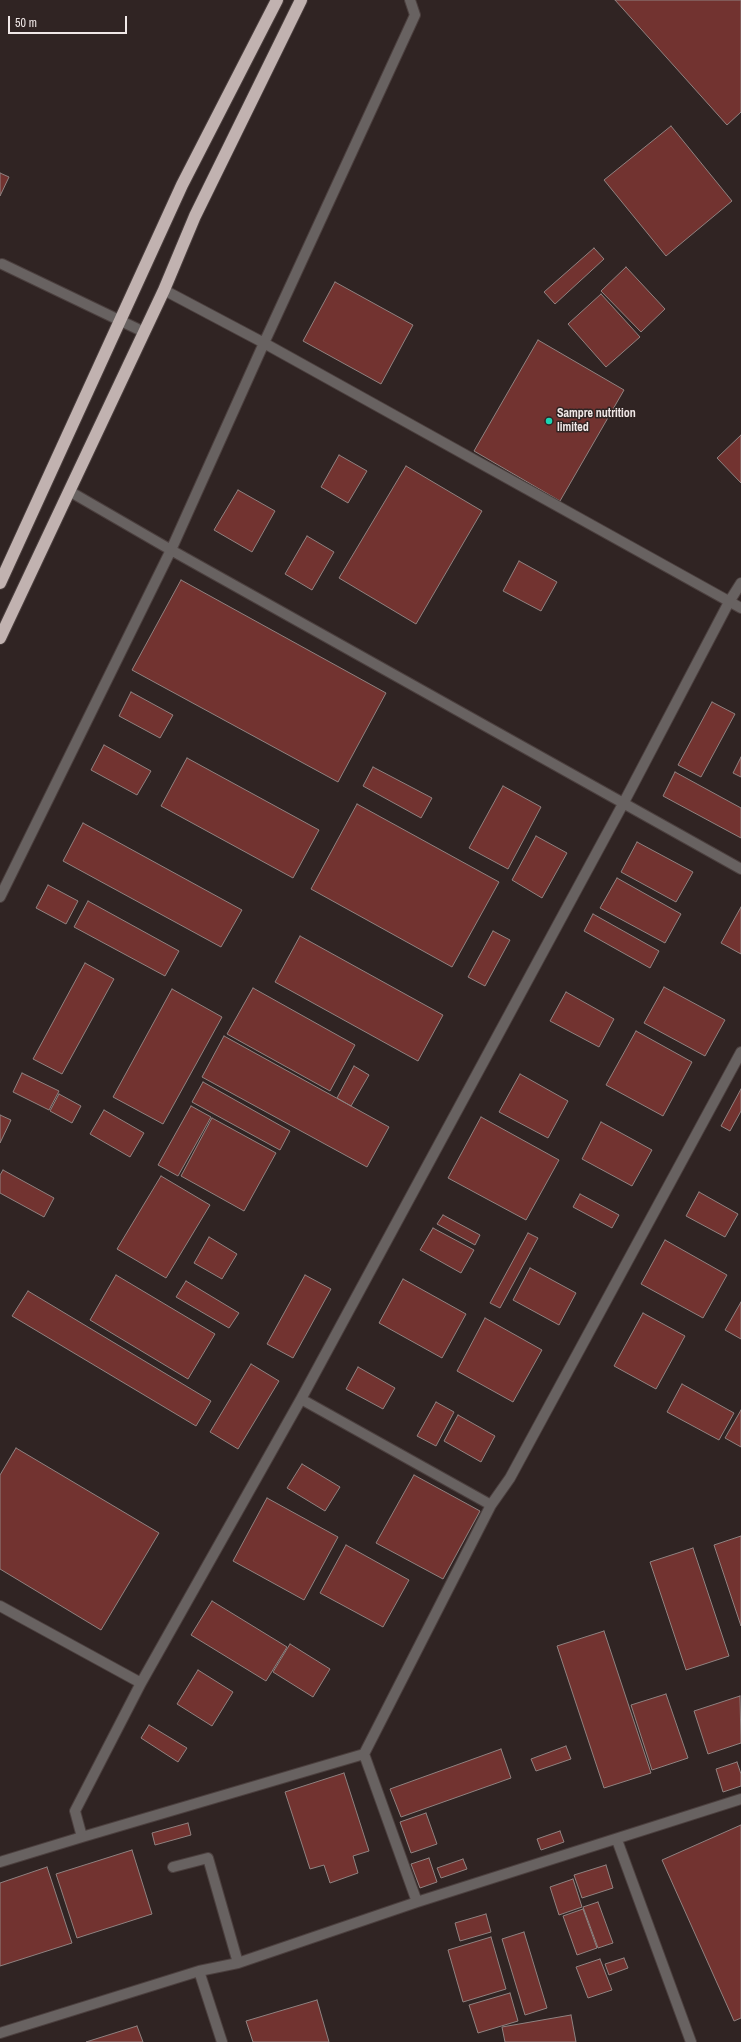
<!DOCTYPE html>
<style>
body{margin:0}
#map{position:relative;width:741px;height:2042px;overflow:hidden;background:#302423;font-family:"Archivo Narrow",sans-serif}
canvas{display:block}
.scale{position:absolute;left:8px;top:16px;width:119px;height:18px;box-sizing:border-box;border:2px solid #f0e8e7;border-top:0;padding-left:5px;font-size:12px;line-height:14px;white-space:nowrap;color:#f0e8e7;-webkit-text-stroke:3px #302423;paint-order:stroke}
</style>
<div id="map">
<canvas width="741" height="2042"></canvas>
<div class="scale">50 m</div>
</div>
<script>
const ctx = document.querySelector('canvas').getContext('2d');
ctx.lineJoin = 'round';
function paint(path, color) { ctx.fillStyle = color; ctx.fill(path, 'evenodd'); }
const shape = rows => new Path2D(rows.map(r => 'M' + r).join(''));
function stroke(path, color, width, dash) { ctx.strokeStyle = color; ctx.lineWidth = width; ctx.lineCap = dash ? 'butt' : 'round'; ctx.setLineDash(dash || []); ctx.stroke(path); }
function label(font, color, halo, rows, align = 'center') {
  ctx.font = font + ' "Archivo Narrow",sans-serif'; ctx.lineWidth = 3; ctx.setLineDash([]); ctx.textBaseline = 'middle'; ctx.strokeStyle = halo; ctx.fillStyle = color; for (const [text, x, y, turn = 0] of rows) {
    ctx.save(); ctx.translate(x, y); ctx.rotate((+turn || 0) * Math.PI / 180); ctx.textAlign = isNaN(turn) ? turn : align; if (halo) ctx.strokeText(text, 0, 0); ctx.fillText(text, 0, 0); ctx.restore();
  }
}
const building = shape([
 [615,0,741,0,741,112,727,125,615,0],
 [671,126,732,201,666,256,604,180,671,126],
 [0,173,9,177,0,196,0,173],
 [594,248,604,259,555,304,544,292,594,248],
 [626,267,665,309,641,332,601,291,626,267],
 [335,282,413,325,381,384,303,341,335,282],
 [601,294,640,337,606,367,568,324,601,294],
 [538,340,624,390,560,501,474,451,538,340],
 [741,435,741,483,717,458,741,435],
 [339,455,367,471,348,503,321,487,339,455],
 [406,466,482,511,416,624,339,578,406,466],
 [238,490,275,511,252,552,214,530,238,490],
 [307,536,334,552,312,590,285,574,307,536],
 [519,561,557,582,541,611,503,591,519,561],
 [181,580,386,693,338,782,132,670,181,580],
 [131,692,173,715,160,738,119,716,131,692],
 [712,702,735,714,701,777,678,765,712,702],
 [104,745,151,771,137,795,91,770,104,745],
 [741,757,741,777,733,773,741,757],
 [187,758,319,830,293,878,161,806,187,758],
 [373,767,432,798,421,818,363,786,373,767],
 [675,772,741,808,741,838,663,796,675,772],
 [503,786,541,807,508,869,469,848,503,786],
 [357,804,499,882,452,967,311,889,357,804],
 [83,823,242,910,221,947,63,861,83,823],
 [536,836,567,853,542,898,512,880,536,836],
 [637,842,693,872,676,902,621,872,637,842],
 [617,878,681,914,665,943,600,908,617,878],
 [48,885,78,901,66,924,36,908,48,885],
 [88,901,179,951,165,976,74,927,88,901],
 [741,907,741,954,721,943,741,907],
 [593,914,659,951,650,968,584,931,593,914],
 [493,931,510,940,485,986,468,977,493,931],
 [300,936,443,1015,418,1061,275,982,300,936],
 [85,963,114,979,62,1074,33,1059,85,963],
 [664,987,725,1020,705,1056,644,1023,664,987],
 [253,988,355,1045,330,1091,227,1034,253,988],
 [172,989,222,1017,163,1124,113,1097,172,989],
 [566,992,614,1019,599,1047,550,1021,566,992],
 [636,1031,692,1062,663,1116,606,1085,636,1031],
 [224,1036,389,1127,367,1167,202,1077,224,1036],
 [354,1066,369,1075,351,1106,337,1098,354,1066],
 [22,1073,59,1091,49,1110,13,1092,22,1073],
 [520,1074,568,1101,548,1138,499,1112,520,1074],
 [203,1082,290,1131,280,1150,192,1102,203,1082],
 [741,1089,741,1111,730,1131,721,1126,741,1089],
 [59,1094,81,1106,72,1123,50,1111,59,1094],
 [191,1106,211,1117,178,1176,158,1165,191,1106],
 [104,1110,144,1133,130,1157,90,1134,104,1110],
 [0,1115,11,1120,0,1143,0,1115],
 [481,1117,559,1160,526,1220,448,1178,481,1117],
 [212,1118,276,1153,244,1211,181,1176,212,1118],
 [601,1122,652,1150,632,1186,582,1159,601,1122],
 [3,1170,54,1198,44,1217,0,1193,0,1175,3,1170],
 [161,1176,210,1205,166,1278,117,1249,161,1176],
 [699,1192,738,1214,725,1237,686,1216,699,1192],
 [580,1194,619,1215,612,1228,573,1207,580,1194],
 [443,1215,480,1235,475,1245,437,1224,443,1215],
 [433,1228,474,1250,461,1273,420,1250,433,1228],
 [528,1233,538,1238,500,1308,490,1303,528,1233],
 [209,1237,237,1254,222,1279,194,1263,209,1237],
 [665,1240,727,1275,703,1318,641,1284,665,1240],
 [530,1268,576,1293,559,1325,513,1300,530,1268],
 [116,1275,215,1334,188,1379,90,1320,116,1275],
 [305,1275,331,1289,293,1358,267,1344,305,1275],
 [403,1279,466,1314,442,1358,379,1323,403,1279],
 [186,1281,239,1313,229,1328,176,1297,186,1281],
 [28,1291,211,1401,196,1426,12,1316,28,1291],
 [741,1302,741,1339,725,1330,741,1302],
 [643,1313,685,1336,656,1389,614,1366,643,1313],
 [485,1318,542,1350,513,1402,457,1371,485,1318],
 [251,1364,279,1381,238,1449,210,1432,251,1364],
 [358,1367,395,1388,383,1409,346,1389,358,1367],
 [682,1384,734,1413,719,1440,667,1412,682,1384],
 [436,1402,454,1412,436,1446,417,1436,436,1402],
 [741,1410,741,1447,725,1438,741,1410],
 [458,1415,495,1436,481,1462,444,1441,458,1415],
 [16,1448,159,1533,101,1630,0,1569,0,1475,16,1448],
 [302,1464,340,1487,325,1511,287,1488,302,1464],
 [414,1475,480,1511,443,1579,376,1543,414,1475],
 [267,1498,338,1537,304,1600,233,1561,267,1498],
 [741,1536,741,1626,714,1545,741,1536],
 [346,1545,409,1580,383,1627,320,1593,346,1545],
 [693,1548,729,1656,686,1670,650,1562,693,1548],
 [212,1601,287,1647,266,1681,191,1635,212,1601],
 [604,1631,651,1773,604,1788,557,1646,604,1631],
 [290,1644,330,1669,313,1697,273,1672,290,1644],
 [198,1670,233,1692,212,1726,177,1704,198,1670],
 [666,1694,688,1758,652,1770,631,1705,666,1694],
 [740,1696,741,1743,708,1754,694,1711,740,1696],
 [149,1725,187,1748,178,1762,141,1738,149,1725],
 [566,1746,571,1759,536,1771,531,1759,566,1746],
 [501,1749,511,1778,401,1817,390,1789,501,1749],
 [737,1762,741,1774,741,1786,723,1792,716,1769,737,1762],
 [344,1773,369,1851,353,1856,358,1873,330,1883,324,1865,310,1869,285,1792,344,1773],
 [426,1813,437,1844,411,1853,400,1822,426,1813],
 [188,1823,191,1835,155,1845,152,1833,188,1823],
 [741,1825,741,2018,734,2021,662,1860,741,1825],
 [560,1831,564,1842,541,1850,537,1839,560,1831],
 [132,1850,152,1914,77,1938,56,1874,132,1850],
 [429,1858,437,1882,420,1888,411,1864,429,1858],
 [463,1859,467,1869,441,1878,437,1868,463,1859],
 [606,1865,613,1888,582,1898,574,1875,606,1865],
 [47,1867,72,1943,0,1966,0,1883,47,1867],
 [573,1879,582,1907,559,1915,550,1887,573,1879],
 [598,1902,613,1943,598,1948,583,1907,598,1902],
 [583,1909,597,1948,577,1955,563,1916,583,1909],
 [486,1914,491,1932,460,1941,455,1923,486,1914],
 [524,1932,547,2008,525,2015,502,1939,524,1932],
 [491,1937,506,1989,463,2002,448,1950,491,1937],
 [624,1958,628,1968,609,1975,605,1964,624,1958],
 [600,1959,612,1990,588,1998,576,1967,600,1959],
 [510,1993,518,2021,478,2033,469,2005,510,1993],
 [317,2000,329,2042,253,2042,246,2021,317,2000],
 [571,2015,576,2042,505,2042,502,2027,571,2015],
 [137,2026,143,2042,86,2042,137,2026]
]);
const minor = shape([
 [2,264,144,332],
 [164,290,264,343,741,608],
 [69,491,171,550,741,869],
 [0,897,171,550,264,343,415,15,410,0],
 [301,1399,491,1505,510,1478,741,1052],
 [0,1606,141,1683],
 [364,1754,491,1505],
 [82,1837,364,1754,417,1902],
 [617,1840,691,2042],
 [0,1862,82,1837,75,1811,141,1683,301,1399,623,804,729,602,741,583],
 [173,1867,208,1858,238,1963],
 [199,1971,222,2042],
 [0,2033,199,1971,238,1963,417,1902,741,1799]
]);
const highway = shape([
 [0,583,182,185,277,0],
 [0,638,164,290,195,216,301,0]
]);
const markers = [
 [549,421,4,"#19d5b2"]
];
const poiNames = [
 ["Sampre nutrition",557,414],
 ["limited",557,428]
];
paint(building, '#723330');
stroke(building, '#908280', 1);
stroke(minor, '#4b3f3e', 12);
stroke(highway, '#4b3f3e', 14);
stroke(minor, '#686261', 10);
stroke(highway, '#c1b2b0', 12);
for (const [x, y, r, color] of markers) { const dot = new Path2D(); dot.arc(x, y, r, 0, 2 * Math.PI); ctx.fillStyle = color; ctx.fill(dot); stroke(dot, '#302423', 1.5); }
label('bold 12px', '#f0e8e7', '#302423', poiNames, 'left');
</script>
